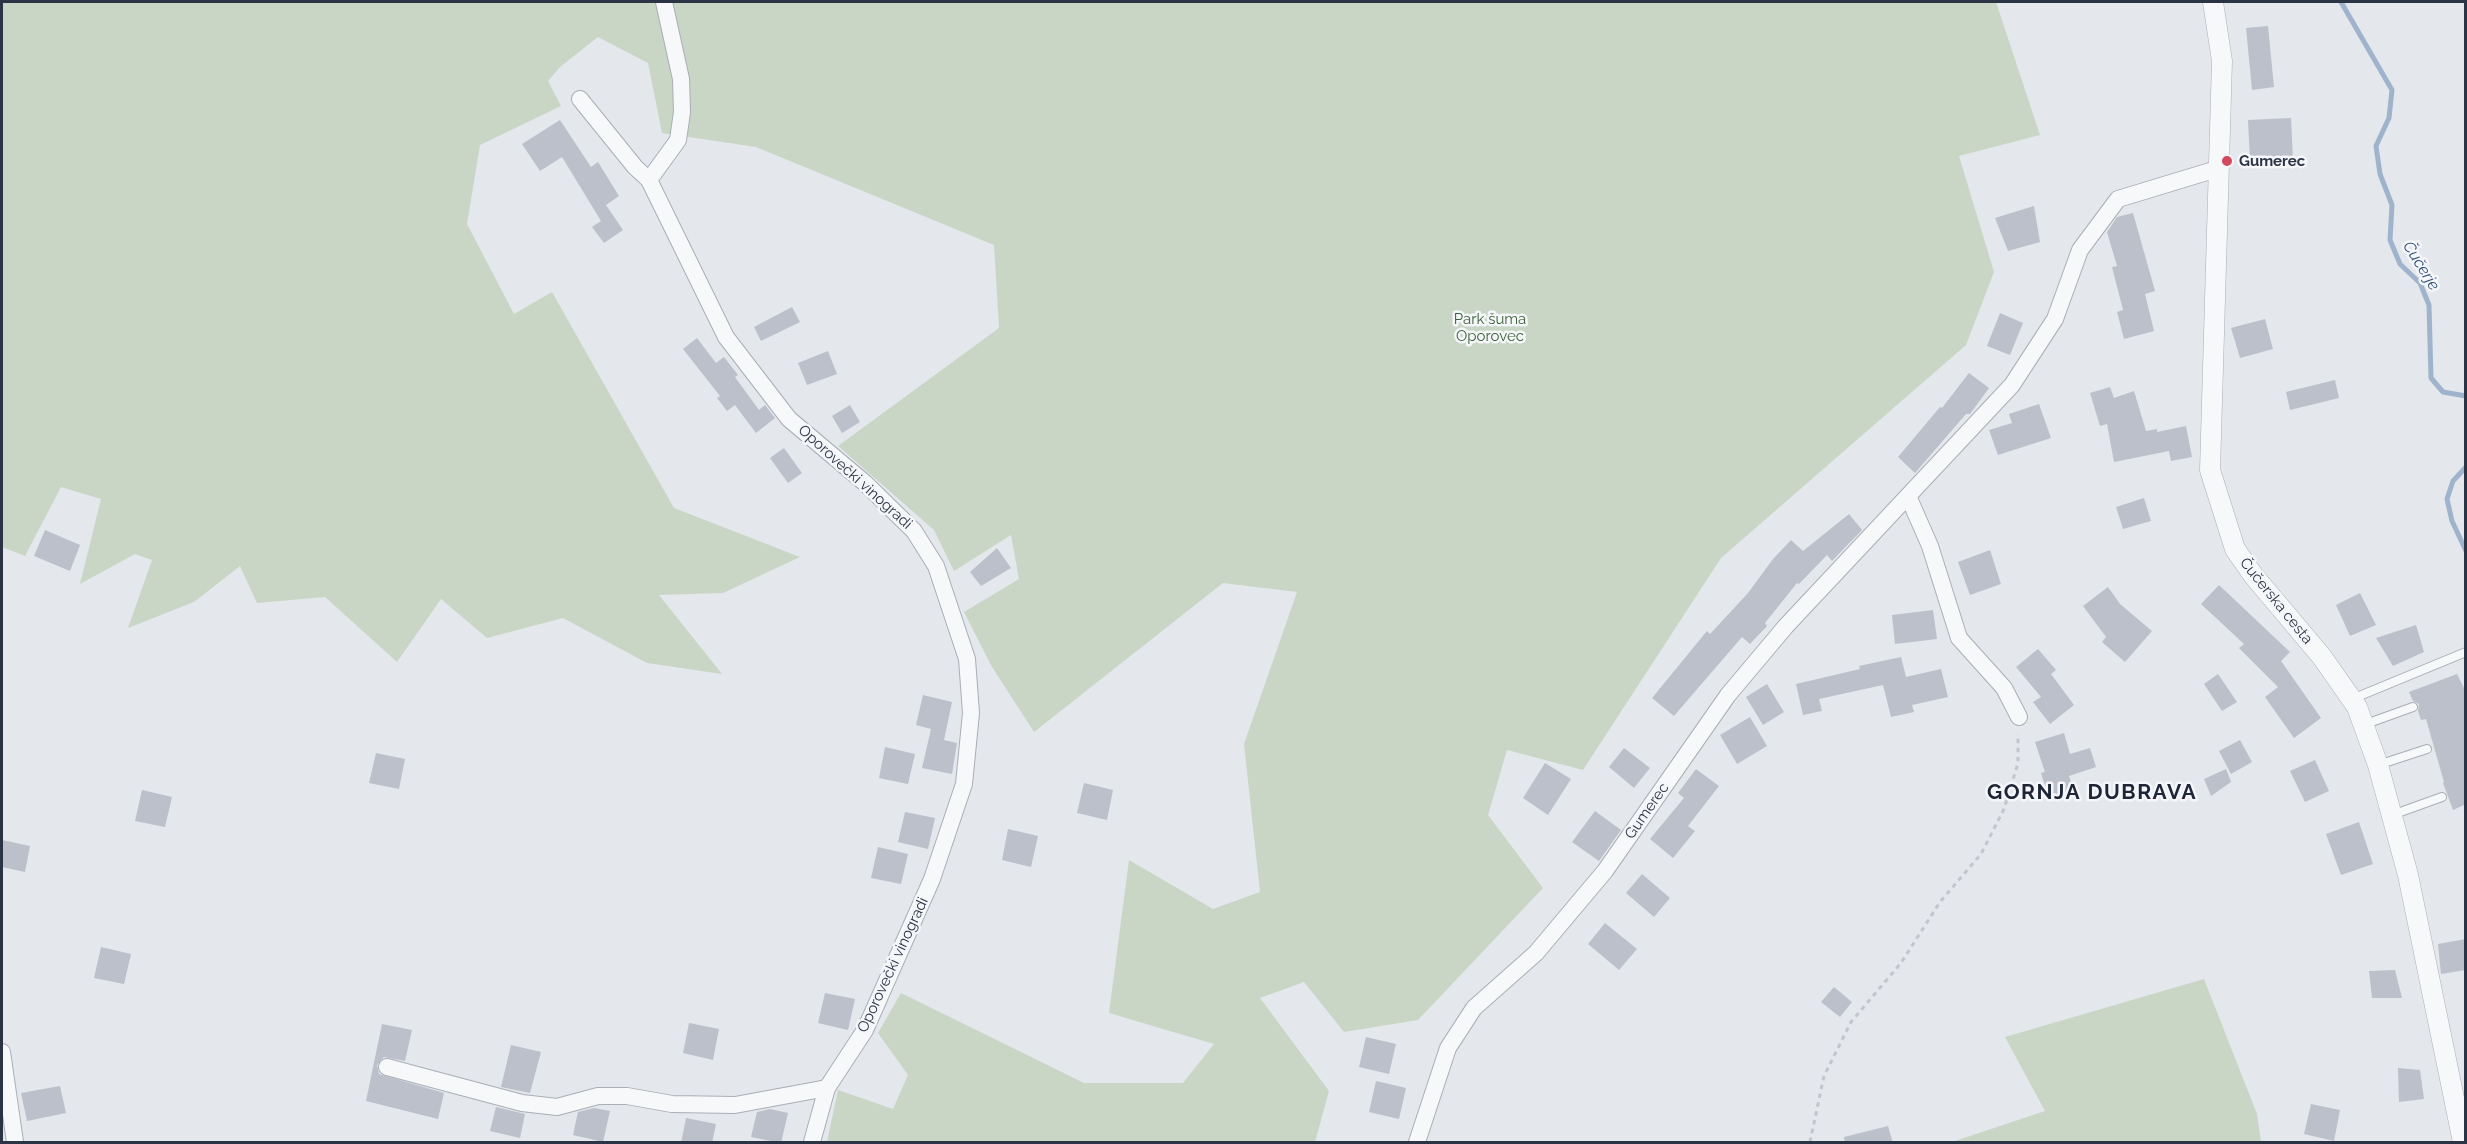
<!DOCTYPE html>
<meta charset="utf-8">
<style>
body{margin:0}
#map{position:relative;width:2467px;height:1144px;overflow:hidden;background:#e4e7ec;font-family:Raleway,sans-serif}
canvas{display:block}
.frame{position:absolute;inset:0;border:3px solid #2b3445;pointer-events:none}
</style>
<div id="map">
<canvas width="2467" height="1144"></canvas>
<div class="frame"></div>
</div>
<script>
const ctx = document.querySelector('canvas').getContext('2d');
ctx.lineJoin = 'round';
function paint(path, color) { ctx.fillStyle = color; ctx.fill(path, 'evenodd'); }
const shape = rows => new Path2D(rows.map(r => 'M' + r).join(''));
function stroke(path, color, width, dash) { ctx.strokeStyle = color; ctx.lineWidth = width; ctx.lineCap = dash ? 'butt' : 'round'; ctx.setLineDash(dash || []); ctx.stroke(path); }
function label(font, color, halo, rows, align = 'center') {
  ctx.font = font + ' Raleway,sans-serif'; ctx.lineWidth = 5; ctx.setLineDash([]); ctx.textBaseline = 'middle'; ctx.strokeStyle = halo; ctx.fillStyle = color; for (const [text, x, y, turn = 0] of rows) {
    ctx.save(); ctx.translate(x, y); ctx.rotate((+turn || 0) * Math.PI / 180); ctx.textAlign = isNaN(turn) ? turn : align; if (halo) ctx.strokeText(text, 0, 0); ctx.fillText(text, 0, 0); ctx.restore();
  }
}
const green = shape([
 [2,2,1996,2,2040,135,1959,156,1994,272,1966,345,1721,558,1583,770,1507,750,1488,815,1543,888,1418,1020,1344,1032,1304,982,1260,998,1329,1091,1315,1142,827,1142,838,1090,893,1109,908,1075,878,1033,901,993,1084,1083,1183,1083,1214,1044,1109,1013,1129,860,1213,909,1260,892,1244,744,1297,592,1223,583,1034,732,992,667,964,612,1019,579,1011,535,954,571,934,530,838,446,999,328,994,245,756,147,662,133,648,63,598,37,560,67,548,81,561,106,480,145,467,224,514,314,552,292,674,508,800,557,723,593,659,595,722,674,647,663,563,618,487,638,441,599,397,662,325,597,257,603,240,566,194,602,128,628,152,560,135,554,80,584,101,499,61,487,25,556,2,547],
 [2204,979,2257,1114,2261,1142,1952,1142,2045,1111,2005,1037]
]);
const stream = shape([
 [2341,2,2392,90,2389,118,2376,146,2380,174,2392,205,2390,240,2400,264,2420,283,2429,305,2431,378,2443,392,2466,396],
 [2466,467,2453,481,2447,499,2452,521,2466,551]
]);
const building = shape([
 [2268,26,2274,87,2252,90,2246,28],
 [2291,118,2293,159,2250,161,2248,120],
 [560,120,591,167,598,162,619,196,606,205,623,230,604,243,592,227,601,221,562,157,540,171,522,144],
 [2034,206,2040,242,2008,251,1995,218],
 [2133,213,2155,291,2145,294,2154,331,2124,339,2117,312,2123,310,2112,267,2117,266,2107,232,2117,217],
 [792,307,800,322,761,341,754,327],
 [2000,313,2023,323,2010,355,1987,346],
 [2265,319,2273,349,2240,358,2231,328],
 [697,338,716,363,724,357,738,375,735,377,759,410,765,405,775,418,756,433,735,405,727,411,717,398,720,396,683,349],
 [828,351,837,374,807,385,798,363],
 [1969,373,1989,388,1970,414,1966,414,1915,473,1898,457,1940,407,1942,408],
 [2335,380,2339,398,2290,410,2286,392],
 [2110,387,2114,398,2134,391,2146,431,2157,429,2157,432,2186,426,2192,457,2171,461,2169,451,2114,462,2107,424,2100,426,2090,393],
 [2039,404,2051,438,1998,455,1989,430,2012,423,2009,414],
 [850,405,860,422,842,433,832,416],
 [784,448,802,473,788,483,770,458],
 [2144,498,2151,521,2123,529,2116,507],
 [1849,514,1862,530,1832,561,1827,555,1799,584,1797,583,1765,623,1767,626,1750,644,1742,637,1674,716,1652,698,1707,631,1710,634,1748,593,1773,559,1791,540,1803,551],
 [45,530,80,545,70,571,34,556],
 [997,548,1011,568,981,586,970,572],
 [1990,550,2001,584,1970,595,1958,562],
 [2219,585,2290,652,2281,661,2321,718,2294,738,2265,697,2278,687,2239,648,2244,644,2201,604],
 [2108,587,2120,604,2152,631,2125,662,2102,642,2106,637,2083,606],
 [2360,593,2376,625,2350,636,2336,605],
 [1933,610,1937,639,1895,644,1892,615],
 [2416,625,2424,652,2393,666,2376,638],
 [2038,649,2056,670,2051,674,2074,705,2050,724,2033,702,2041,697,2016,667],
 [1901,657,1906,677,1941,669,1948,697,1912,705,1914,712,1891,717,1883,685,1819,699,1822,711,1803,715,1796,684,1860,669,1859,666],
 [2218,674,2237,702,2222,711,2204,684],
 [2457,674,2466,692,2466,804,2453,810,2443,783,2444,782,2426,719,2421,720,2418,711,2419,704,2413,701,2409,692],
 [1767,684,1784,712,1763,725,1746,697],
 [923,695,952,702,944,740,957,743,952,774,922,768,931,729,916,725],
 [1750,717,1767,746,1737,764,1720,735],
 [2064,733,2070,754,2090,748,2096,767,2069,776,2074,790,2049,798,2041,773,2045,772,2035,742],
 [2240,740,2252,762,2231,774,2219,751],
 [885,747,915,754,908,784,879,778],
 [1624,748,1650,768,1634,788,1609,767],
 [376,753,405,759,399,789,369,783],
 [2315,760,2329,791,2305,802,2290,771],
 [1545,763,1571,779,1548,815,1523,798],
 [1696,769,1719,786,1688,826,1695,831,1673,858,1650,839,1684,798,1678,793],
 [2226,769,2231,782,2211,796,2204,779],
 [1084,783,1113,790,1107,820,1077,813],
 [142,790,172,797,165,827,135,821],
 [1595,811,1621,830,1599,861,1572,842],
 [905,812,935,818,928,849,898,842],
 [2359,822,2373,864,2341,875,2326,834],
 [1008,829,1038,836,1031,867,1002,860],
 [2,840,30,846,25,872,2,867],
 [878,847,908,854,901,884,871,878],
 [1642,874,1670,898,1654,917,1626,893],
 [1605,923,1637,949,1619,970,1588,944],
 [2466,939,2466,970,2441,974,2438,944],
 [101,947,131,954,124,984,94,978],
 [2395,970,2402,998,2372,998,2369,971],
 [1834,987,1852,1002,1840,1017,1821,1002],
 [825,993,855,999,848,1030,818,1023],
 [689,1023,719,1029,713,1060,683,1053],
 [382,1024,412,1030,405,1061,384,1057,377,1065,379,1074,444,1093,438,1119,366,1101],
 [1366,1037,1396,1044,1389,1074,1359,1067],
 [511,1045,541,1052,530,1093,501,1087],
 [2398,1068,2420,1070,2424,1099,2399,1102],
 [1376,1081,1406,1088,1399,1119,1369,1112],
 [60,1086,66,1113,27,1121,21,1093],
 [2311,1104,2340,1110,2334,1141,2304,1134],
 [496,1107,525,1114,520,1138,490,1131],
 [594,1108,610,1111,603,1142,573,1135,578,1112],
 [770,1109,788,1113,781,1143,751,1137,757,1112],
 [686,1118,716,1124,712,1143,681,1143],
 [1888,1126,1893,1143,1845,1143,1844,1137]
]);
const path = shape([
 [1810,1142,1824,1076,1851,1022,1901,963,1940,902,1981,854,2004,809,2018,763,2018,734]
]);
const service = shape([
 [2352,699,2466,652],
 [2363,725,2413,707],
 [2378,765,2427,749],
 [2392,815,2442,797]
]);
const minor = shape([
 [664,2,681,79,682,112,678,140,649,180,726,337,789,419,865,483,914,531,936,566,967,659,971,713,964,784,932,879,865,1030,827,1088,812,1142],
 [580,99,635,167,649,180],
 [1908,496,1930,546,1959,638,2004,688,2019,717],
 [2,1052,15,1142],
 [387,1067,522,1103,557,1107,598,1096,627,1096,672,1104,735,1105,827,1088],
 [1417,1142,1448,1048,1474,1008,1536,953,1605,871,1728,695,1786,626,2012,385,2055,319,2080,250,2118,199,2220,168]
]);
const tertiary = shape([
 [2213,2,2222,61,2210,470,2235,549,2253,575,2322,657,2357,707,2378,765,2408,875,2463,1142]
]);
const markers = [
 [2227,161,6,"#d1495b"]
];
const poiNames = [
 ["Gumerec",2239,161]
];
const parkNames = [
 ["Park šuma",1490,319],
 ["Oporovec",1490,336]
];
const streetNames = [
 ["Oporovečki vinogradi",855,477,42],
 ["Čučerska cesta",2276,601,51],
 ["Gumerec",1647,811,-55],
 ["Oporovečki vinogradi",893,965,-65]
];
const waterNames = [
 ["Čučerje",2421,266,58]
];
const districtNames = [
 ["GORNJA DUBRAVA",2092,793]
];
paint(green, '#c9d6c5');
stroke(stream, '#9fb4cc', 5);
paint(building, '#bbc0ca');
stroke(service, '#a9aeb7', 10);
stroke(minor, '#a9aeb7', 18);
stroke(tertiary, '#a9aeb7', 21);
stroke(path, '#c2c5cb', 3, [4.5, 4.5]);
stroke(service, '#f7f8fa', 8);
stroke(minor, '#f7f8fa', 16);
stroke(tertiary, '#f7f8fa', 20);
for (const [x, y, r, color] of markers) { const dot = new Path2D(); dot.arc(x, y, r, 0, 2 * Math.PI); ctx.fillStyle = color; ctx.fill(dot); stroke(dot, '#f4f6f9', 2); }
label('bold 15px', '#2b3445', '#f4f6f9', poiNames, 'left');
label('15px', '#3f6138', '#f4f6f9', parkNames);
label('15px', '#2b3445', '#f4f6f9', streetNames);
label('italic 16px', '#34527a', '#f4f6f9', waterNames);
ctx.letterSpacing = '1.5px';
label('bold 21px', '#1d2536', '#f4f6f9', districtNames);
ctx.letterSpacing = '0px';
</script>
